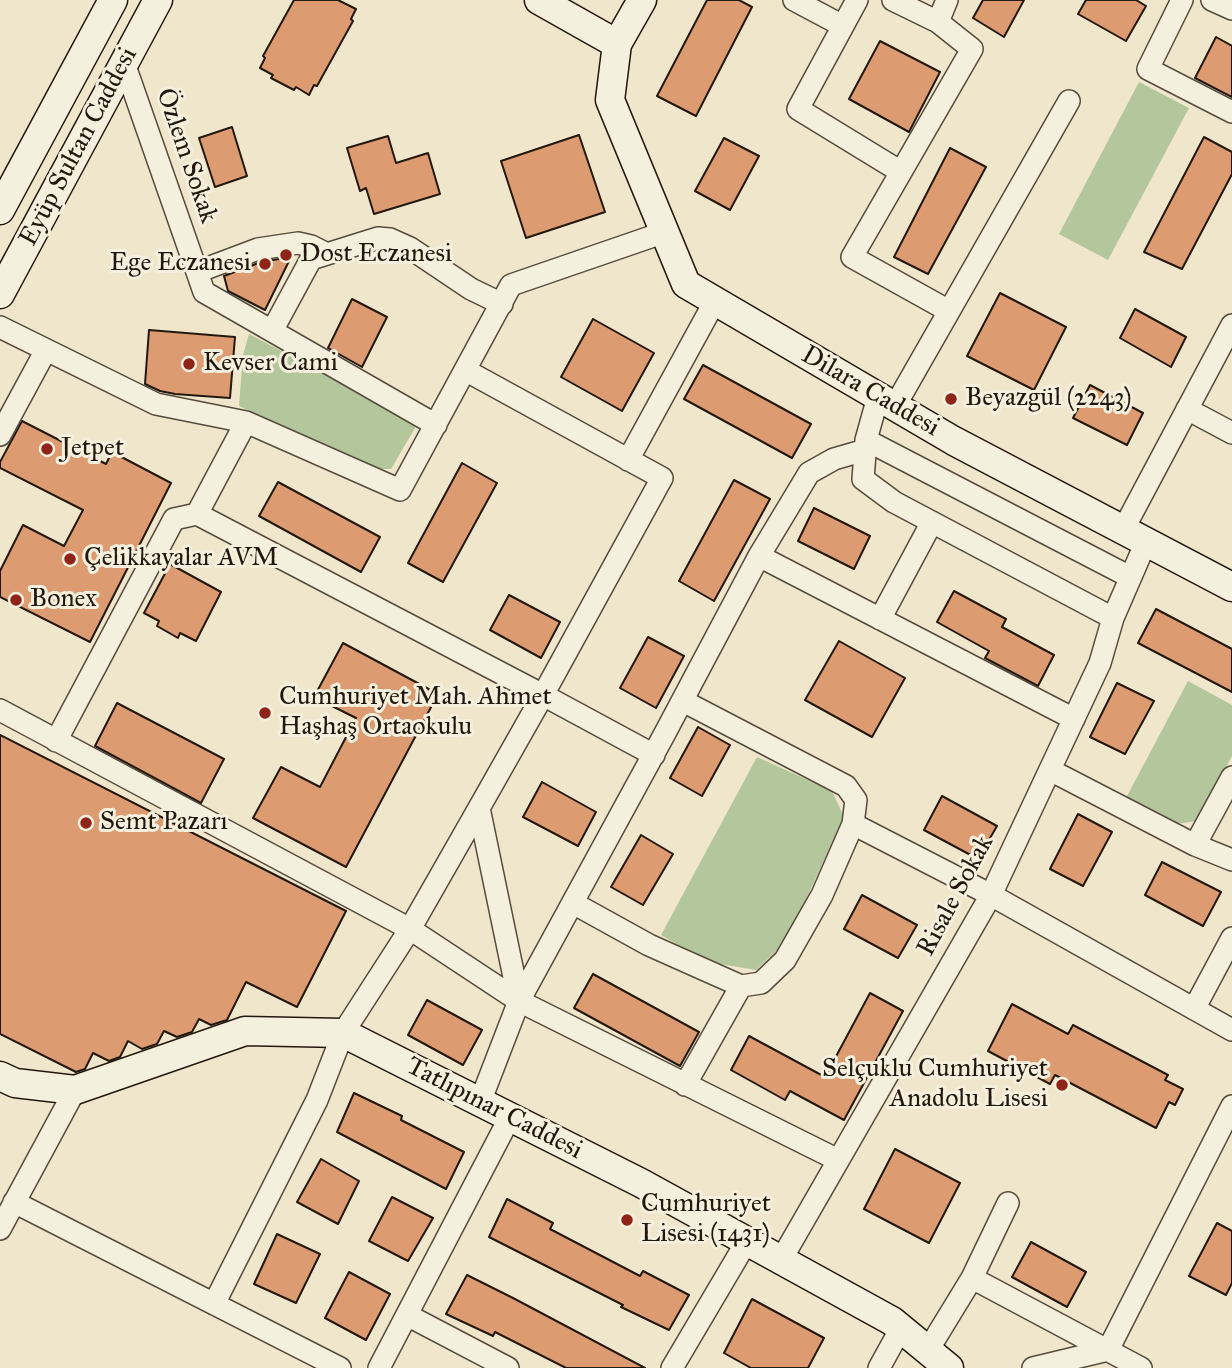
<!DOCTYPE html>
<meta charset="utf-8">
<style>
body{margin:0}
canvas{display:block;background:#f0e6cb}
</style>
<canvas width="1232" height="1368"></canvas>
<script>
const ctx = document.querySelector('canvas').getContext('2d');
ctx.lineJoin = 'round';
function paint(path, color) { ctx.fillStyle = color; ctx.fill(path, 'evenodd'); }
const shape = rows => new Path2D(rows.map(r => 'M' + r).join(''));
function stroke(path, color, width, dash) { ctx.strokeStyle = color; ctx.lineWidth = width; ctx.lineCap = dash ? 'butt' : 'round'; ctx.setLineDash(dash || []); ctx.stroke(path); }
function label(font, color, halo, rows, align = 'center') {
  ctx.font = font + ' "IM FELL Great Primer",serif'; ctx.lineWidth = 6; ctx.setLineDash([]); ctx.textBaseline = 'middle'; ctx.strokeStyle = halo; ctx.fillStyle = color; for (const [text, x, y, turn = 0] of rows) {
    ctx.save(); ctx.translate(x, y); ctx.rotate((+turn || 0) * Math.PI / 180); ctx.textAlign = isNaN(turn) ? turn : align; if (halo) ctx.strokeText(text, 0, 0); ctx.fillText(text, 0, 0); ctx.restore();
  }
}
const green = shape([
 [1139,82,1189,108,1108,260,1059,234],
 [249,334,413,419,415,428,391,469,378,469,239,406,243,355],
 [1188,681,1232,705,1232,756,1197,821,1176,824,1126,798],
 [757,757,832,791,844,817,786,942,756,970,708,962,661,935]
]);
const building = shape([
 [294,0,338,0,356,9,351,19,353,21,317,86,314,85,309,95,296,87,294,90,271,78,273,75,260,68,265,58,263,56,294,0],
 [707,0,739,0,752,7,696,116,657,96,707,0],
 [983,0,1024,0,1004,37,973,18,983,0],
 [1086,0,1136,0,1146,6,1126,41,1078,14,1086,0],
 [1216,37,1232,46,1232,97,1195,78,1216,37],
 [880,41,940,72,909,132,849,99,880,41],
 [232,127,247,176,215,187,199,138,232,127],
 [579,135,605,212,526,238,501,161,579,135],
 [388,136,396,163,428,153,440,194,374,214,366,188,360,191,347,148,388,136],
 [1204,137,1232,152,1232,174,1182,269,1144,252,1204,137],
 [724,138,759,156,730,210,695,191,724,138],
 [950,148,986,167,928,274,894,257,950,148],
 [291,257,265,310,228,291,224,276,261,262,291,257],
 [1000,293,1066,327,1034,390,967,356,1000,293],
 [352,299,387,317,362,367,328,348,352,299],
 [1135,309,1186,337,1171,367,1120,338,1135,309],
 [593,319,654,353,622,411,561,377,593,319],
 [149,330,235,337,230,398,175,394,160,391,145,384,149,330],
 [703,365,811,424,792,458,684,399,703,365],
 [1090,385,1143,413,1127,445,1073,418,1090,385],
 [22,421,106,464,112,452,171,483,90,642,0,597,0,571,23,525,64,546,83,510,0,468,0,462,22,421],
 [462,463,497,483,443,582,408,563,462,463],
 [734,480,770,499,714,601,679,581,734,480],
 [278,482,380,537,361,572,259,516,278,482],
 [814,508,870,536,854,569,798,541,814,508],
 [170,564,221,592,196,641,180,633,178,638,157,626,159,621,144,613,170,564],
 [954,591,1006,619,1002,627,1054,655,1038,686,985,658,989,651,937,622,954,591],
 [509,595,560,622,541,658,490,630,509,595],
 [1156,609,1232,649,1232,692,1138,643,1156,609],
 [648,637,684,656,656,708,620,688,648,637],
 [839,641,905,678,872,737,805,700,839,641],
 [343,643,438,694,346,867,253,818,281,767,320,787,356,718,314,697,343,643],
 [1117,683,1154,701,1125,754,1090,737,1117,683],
 [117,703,224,759,201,803,95,746,117,703],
 [698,727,730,745,702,796,670,778,698,727],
 [0,735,346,911,297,1007,246,982,227,1020,211,1025,199,1019,192,1032,177,1037,164,1031,157,1044,142,1049,128,1041,120,1057,109,1061,93,1053,85,1069,76,1072,0,1034,0,735],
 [542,782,596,812,578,846,523,817,542,782],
 [942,796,997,826,978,859,924,830,942,796],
 [1078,814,1112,832,1083,886,1050,869,1078,814],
 [641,835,673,854,643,905,611,887,641,835],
 [1162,862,1221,892,1203,926,1145,895,1162,862],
 [862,895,917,925,898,958,844,929,862,895],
 [593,974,699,1032,680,1066,574,1008,593,974],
 [870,993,903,1011,844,1120,790,1091,785,1100,731,1070,749,1036,825,1077,870,993],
 [427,1000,482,1030,463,1065,408,1035,427,1000],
 [1012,1004,1068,1034,1073,1025,1168,1075,1165,1080,1183,1089,1175,1105,1169,1102,1156,1128,1055,1075,1050,1084,988,1051,1012,1004],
 [354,1093,402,1116,401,1120,464,1152,446,1189,337,1132,354,1093],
 [895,1149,960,1183,929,1243,864,1209,895,1149],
 [321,1159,359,1181,338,1224,297,1202,321,1159],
 [392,1197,433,1218,408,1261,369,1241,392,1197],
 [507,1199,553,1223,550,1229,640,1276,643,1271,689,1295,669,1330,621,1307,623,1305,489,1237,507,1199],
 [1217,1223,1232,1231,1232,1283,1226,1295,1189,1276,1217,1223],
 [277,1234,320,1254,296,1303,254,1284,277,1234],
 [1031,1242,1086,1272,1067,1307,1012,1277,1031,1242],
 [349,1272,390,1294,366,1340,325,1318,349,1272],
 [467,1275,513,1298,645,1368,566,1368,495,1332,493,1336,446,1314,467,1275],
 [752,1299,824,1338,808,1368,751,1368,724,1353,752,1299]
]);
const street = shape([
 [794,0,843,26],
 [857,0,798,109,901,172],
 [893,0,938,22,972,49,852,257,949,311],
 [1182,0,1148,69,1232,112],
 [1212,0,1232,9],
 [938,22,947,0],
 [124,63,204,292,436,425],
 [197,272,258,249,298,243,311,246,327,254],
 [0,327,156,404,246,422,400,490,511,285,665,232],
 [272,331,311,259,378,238,390,239,410,248,471,289,502,304],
 [465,370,662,478,543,695,654,755],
 [878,397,866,440,863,479,894,502,1113,618],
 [895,406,1069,101],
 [1187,409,1232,433],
 [246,422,197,514,543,695,479,808,519,1001,480,1102],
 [0,435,46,350],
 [866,440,1130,577],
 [628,460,715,301],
 [1123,530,1232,325],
 [759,556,1074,719],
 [880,619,932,522],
 [0,710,410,929,519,1001,838,1160],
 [56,741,174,519,197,514],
 [1050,770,1195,845,1232,777],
 [853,824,991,895,1232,1030],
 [1195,845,1232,860],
 [573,903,649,945,741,986,761,983,785,960,822,895,853,824,856,800,846,786,683,701],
 [519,1001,664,735,759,556,809,473,834,459,865,450],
 [1194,1009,1232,938],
 [685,1085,741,986],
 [14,1202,340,1368],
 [0,1229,75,1090],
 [781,1260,991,895,1100,663,1113,618,1146,542],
 [972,1278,1141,1368],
 [214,1304,317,1100,343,1033,410,929,479,808],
 [407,1315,508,1368],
 [928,1350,972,1278,1008,1203],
 [379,1368,510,1117],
 [672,1368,747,1241],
 [879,1368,901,1328],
 [1033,1368,1108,1350,1232,1106]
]);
const secondary = shape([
 [539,0,617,44],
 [642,0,617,44,610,100,686,284,954,441,1232,587],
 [0,210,113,0],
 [0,294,158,0],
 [0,1076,15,1083,75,1090,245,1031,343,1033,641,1183,892,1321,949,1368]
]);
const markers = [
 [286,255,7,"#8f2418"],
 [265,264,7,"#8f2418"],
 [189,364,7,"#8f2418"],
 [951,399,7,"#8f2418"],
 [47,449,7,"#8f2418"],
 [70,559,7,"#8f2418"],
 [16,600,7,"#8f2418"],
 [265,713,7,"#8f2418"],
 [86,823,7,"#8f2418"],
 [1062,1085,7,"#8f2418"],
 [627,1220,7,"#8f2418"]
];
const streetNames = [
 ["Eyüp Sultan Caddesi",79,147,-62],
 ["Özlem Sokak",186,156,71],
 ["Dilara Caddesi",870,392,30],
 ["Risale Sokak",956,896,-62],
 ["Tatlıpınar Caddesi",494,1109,27]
];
const poiNames = [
 ["Dost Eczanesi",300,255],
 ["Ege Eczanesi",251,264,"right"],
 ["Kevser Cami",203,364],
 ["Beyazgül (2243)",965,399],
 ["Jetpet",61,449],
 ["Çelikkayalar AVM",84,559],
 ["Bonex",30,600],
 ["Cumhuriyet Mah. Ahmet",279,698],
 ["Haşhaş Ortaokulu",279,728],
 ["Semt Pazarı",100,823],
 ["Selçuklu Cumhuriyet",1048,1070,"right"],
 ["Anadolu Lisesi",1048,1100,"right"],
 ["Cumhuriyet",641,1205],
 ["Lisesi (1431)",641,1235]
];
paint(green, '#b4c69b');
paint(building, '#dd9b71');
stroke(building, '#23180e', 2);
stroke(street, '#564c3d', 24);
stroke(secondary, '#23180e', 31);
stroke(street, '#f5efdd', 21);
stroke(secondary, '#f5efdd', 28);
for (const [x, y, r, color] of markers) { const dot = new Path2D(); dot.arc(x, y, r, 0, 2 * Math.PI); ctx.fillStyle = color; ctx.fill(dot); stroke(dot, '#f5efdd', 2.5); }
label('26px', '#23180e', '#f5efdd', streetNames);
label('26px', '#23180e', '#f5efdd', poiNames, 'left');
</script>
